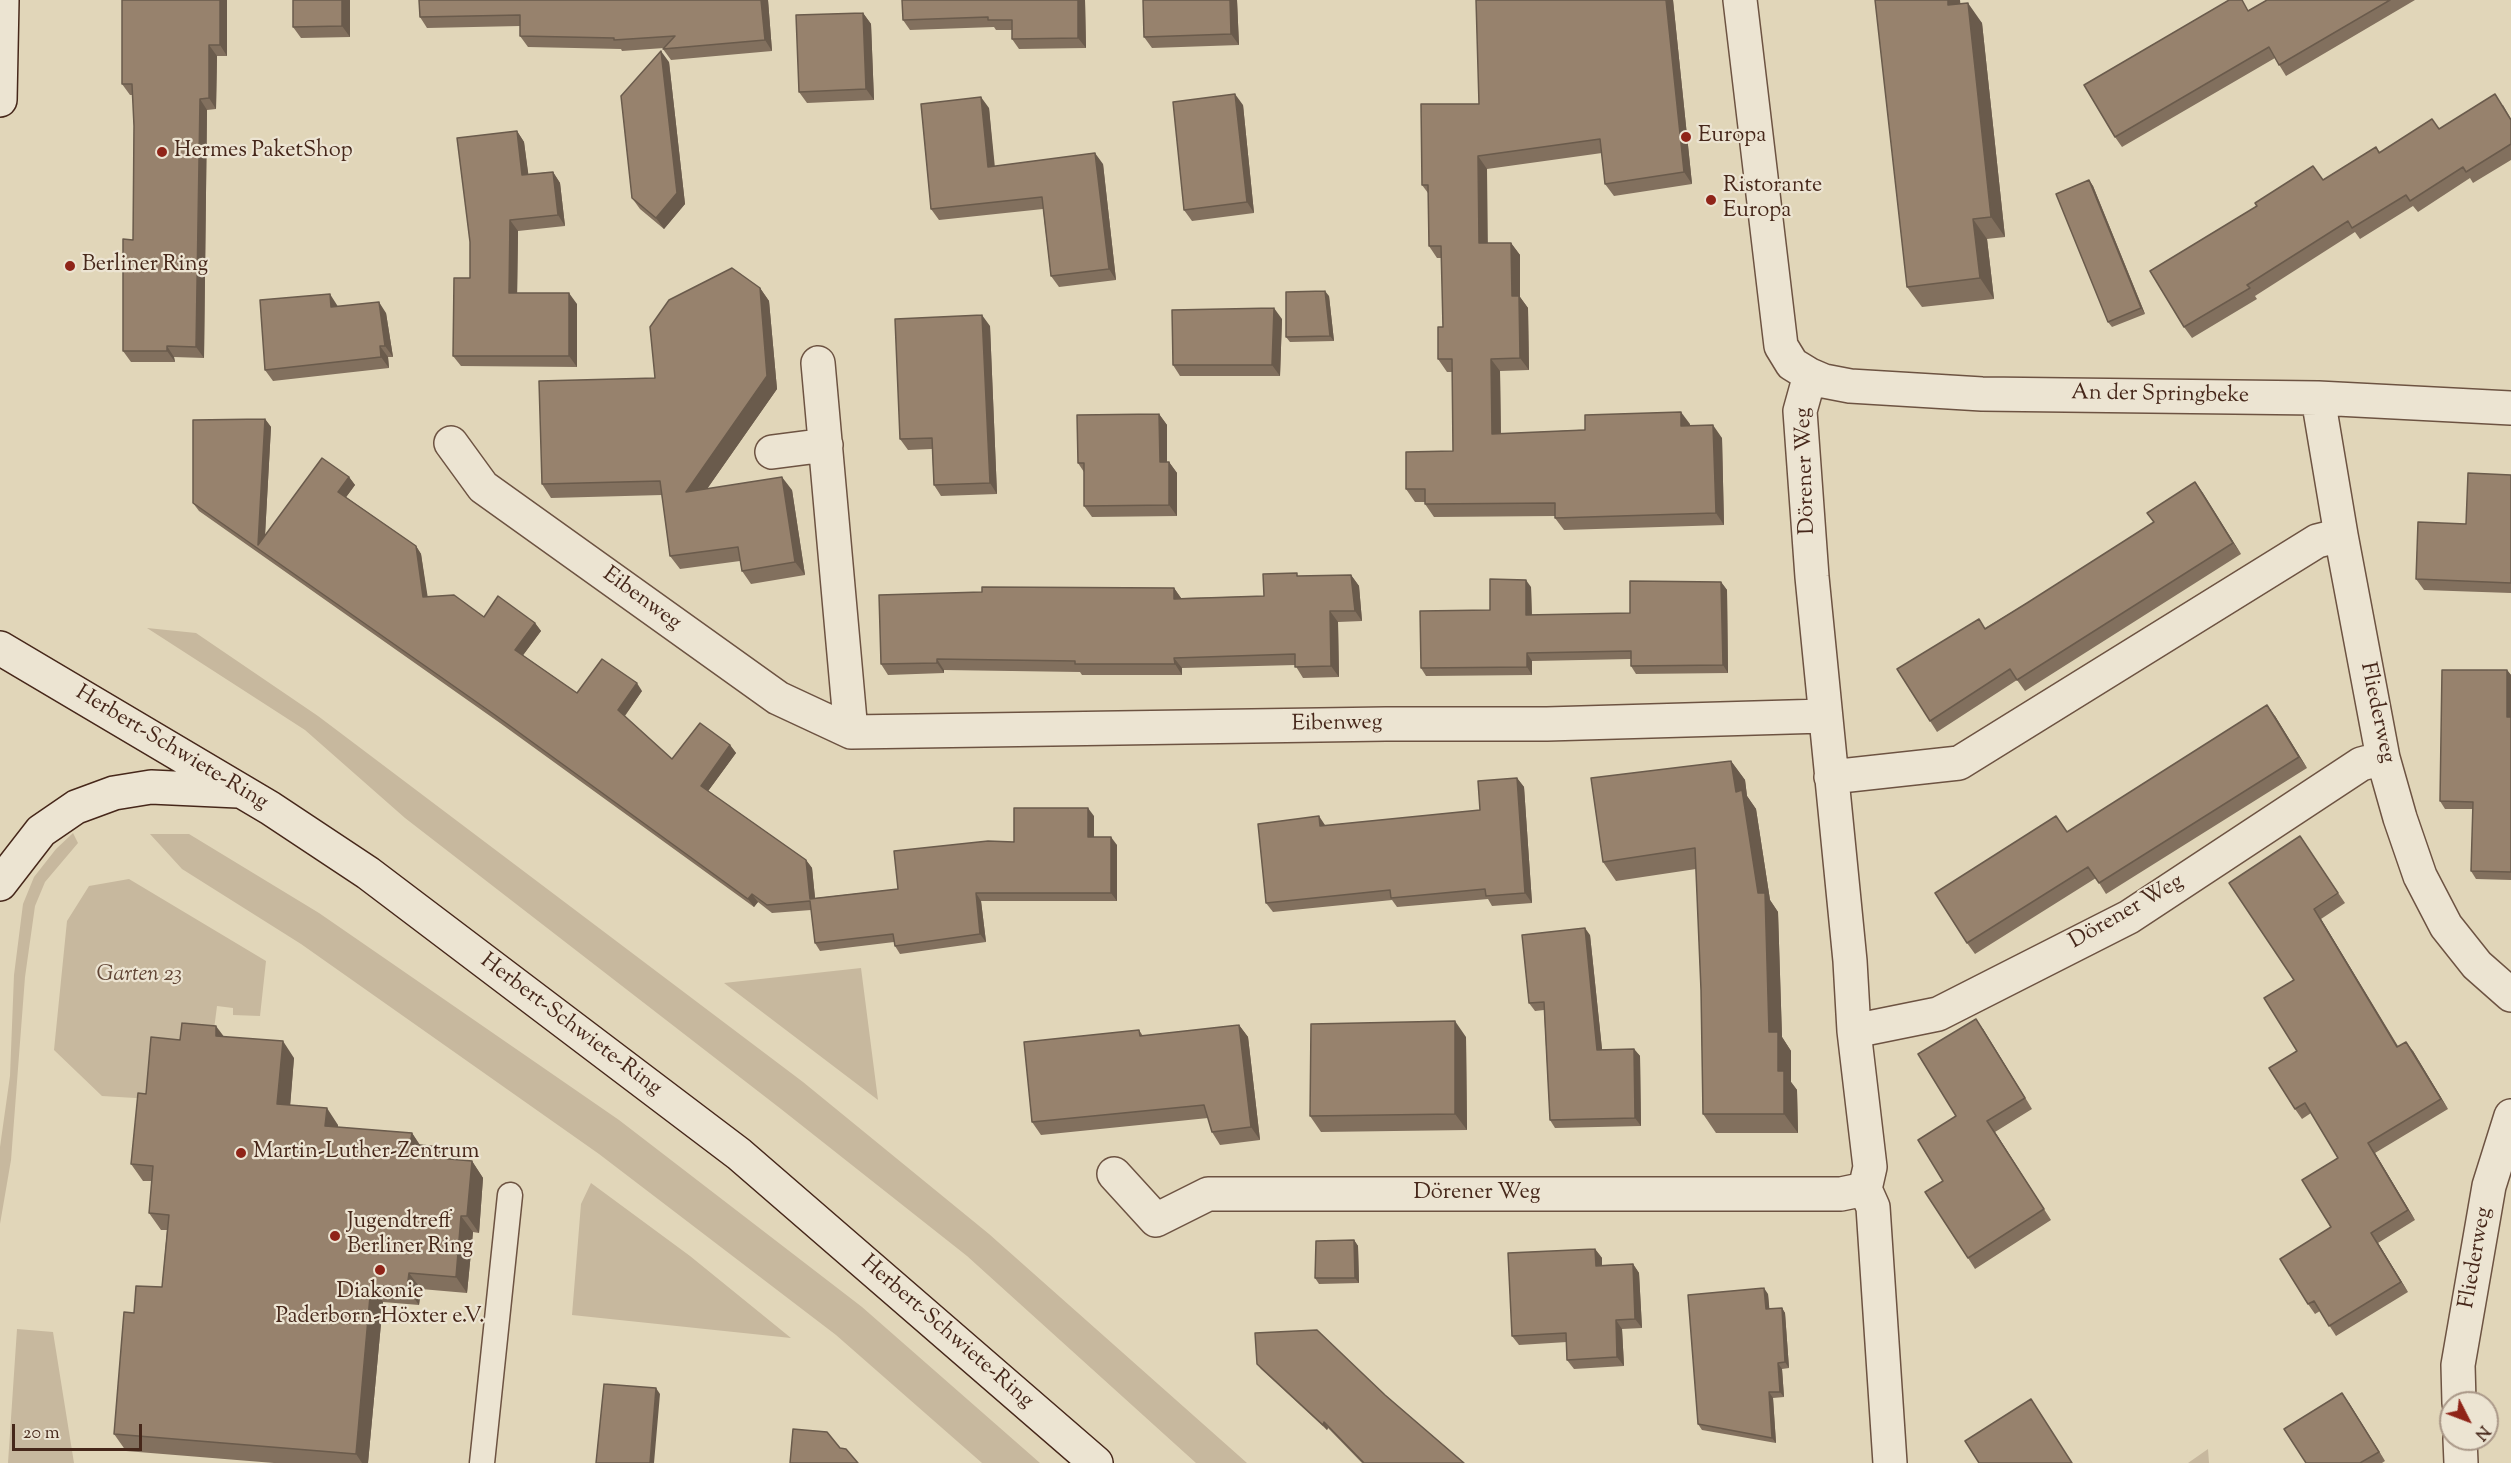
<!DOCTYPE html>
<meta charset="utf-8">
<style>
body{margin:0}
#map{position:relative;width:2511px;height:1463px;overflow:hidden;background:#e1d6b9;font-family:"Sorts Mill Goudy",serif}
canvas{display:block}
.north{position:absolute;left:2439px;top:1391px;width:60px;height:60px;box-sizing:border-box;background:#ece4d2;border:2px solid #aa9888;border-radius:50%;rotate:132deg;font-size:16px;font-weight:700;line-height:24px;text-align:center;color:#46271a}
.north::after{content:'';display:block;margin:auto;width:21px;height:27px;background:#8f2418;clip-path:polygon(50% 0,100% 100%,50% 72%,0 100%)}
.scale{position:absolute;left:12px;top:1424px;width:130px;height:27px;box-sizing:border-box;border:3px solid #46271a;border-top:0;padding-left:8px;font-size:18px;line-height:21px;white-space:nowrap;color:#46271a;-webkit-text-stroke:4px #ece4d2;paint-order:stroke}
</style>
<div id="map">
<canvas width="2511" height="1463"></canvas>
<div class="north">N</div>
<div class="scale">20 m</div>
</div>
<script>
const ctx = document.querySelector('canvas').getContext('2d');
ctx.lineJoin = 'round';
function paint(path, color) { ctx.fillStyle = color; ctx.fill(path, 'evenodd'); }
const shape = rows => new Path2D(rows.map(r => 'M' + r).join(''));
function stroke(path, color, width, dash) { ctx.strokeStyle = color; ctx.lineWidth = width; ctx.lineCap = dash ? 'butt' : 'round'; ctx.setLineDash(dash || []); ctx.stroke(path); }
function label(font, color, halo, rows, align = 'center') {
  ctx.font = font + ' "Sorts Mill Goudy",serif'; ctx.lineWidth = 4.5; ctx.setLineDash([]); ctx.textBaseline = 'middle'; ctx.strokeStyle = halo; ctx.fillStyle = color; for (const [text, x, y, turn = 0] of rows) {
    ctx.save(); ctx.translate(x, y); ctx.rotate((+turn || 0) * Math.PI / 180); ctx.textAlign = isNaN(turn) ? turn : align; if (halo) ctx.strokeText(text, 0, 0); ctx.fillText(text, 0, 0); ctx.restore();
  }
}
const green = shape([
 [147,628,196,633,318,716,803,1082,989,1234,1247,1463,1196,1463,967,1256,781,1109,405,818,305,730],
 [73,833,78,843,45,882,35,906,25,977,11,1160,0,1224,0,1147,10,1076,14,975,23,904,34,877,56,849],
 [150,834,189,834,319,913,619,1120,862,1307,1040,1463,982,1463,836,1335,599,1154,301,944,182,869],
 [129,879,266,961,260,1016,233,1015,233,1008,217,1006,213,1037,152,1099,102,1096,54,1050,67,921,89,886],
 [861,968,878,1100,724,983],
 [591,1183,690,1256,791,1338,572,1315,581,1204],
 [17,1329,53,1332,74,1463,8,1463],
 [2208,1449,2209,1463,2188,1463]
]);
const lane = shape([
 [482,1463,510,1195]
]);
const street = shape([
 [1740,0,1781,346,1792,364,1810,375,1824,381,1850,386,1982,394,2318,398,2511,408],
 [818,363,851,732],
 [1810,375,1800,411,1812,577,1850,961,1854,1031,1870,1167,1865,1189,1873,1207,1890,1463],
 [2318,398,2341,535,2383,758,2400,818,2420,876,2446,926,2477,965,2511,995],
 [451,443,483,487,778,698,851,732,1386,724,1547,724,1824,716],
 [772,452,826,445],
 [1831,777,1959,763,2317,541,2341,535],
 [1854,1031,1938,1014,2129,917,2361,764,2383,758],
 [1114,1174,1156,1220,1208,1194,1841,1194,1865,1189],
 [2459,1403,2458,1365,2489,1186,2511,1116],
 [2460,1439,2461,1463]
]);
const secondary = shape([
 [0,100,2,0],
 [0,648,270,808,368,873,739,1154,1096,1463],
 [0,884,41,831,76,807,114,793,151,787,238,791]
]);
const wall = shape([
 [122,0,227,0,227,56,217,56,216,109,207,110,204,358,174,357,175,362,131,362,123,351,133,240,134,126,133,95,130,95,122,84],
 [293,0,350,0,350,37,301,38,293,27],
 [419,0,768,0,772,51,671,60,663,49,664,48,622,51,621,49,528,47,520,36,520,26,427,28,420,17],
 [1085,0,1086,48,1019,49,1012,39,1012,30,996,30,994,27,910,30,903,20],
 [1237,0,1239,45,1152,48,1144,37],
 [1673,0,1692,184,1614,196,1605,184,1602,153,1487,169,1487,243,1511,243,1520,255,1520,297,1528,308,1529,370,1500,371,1501,434,1690,424,1690,426,1722,438,1724,525,1564,530,1555,518,1555,516,1434,517,1425,504,1425,502,1415,502,1406,489,1453,451,1452,372,1447,372,1438,359,1443,327,1442,258,1437,258,1429,246,1428,193,1422,185,1479,104],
 [2267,0,2415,0,2286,76,2275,58,2122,147,2115,137,2249,10],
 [1960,3,1982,23,2005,237,1987,239,1994,299,1922,307,1907,287],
 [863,13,871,24,874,100,807,103,799,92],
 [669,62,685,204,664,229,640,209,632,198],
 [1243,105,1254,213,1192,221,1184,210],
 [2503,105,2511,119,2511,160,2473,183,2470,178,2418,212,2413,206,2360,239,2355,232,2255,296,2257,299,2192,338,2184,327,2257,206,2323,180,2376,147,2380,152,2439,129],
 [989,108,994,166,1103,164,1116,280,1059,287,1051,276,1043,209,939,220,931,209],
 [517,131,524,142,528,174,553,172,560,183,565,226,518,231,517,293,577,304,577,367,461,366,453,356,470,278],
 [2089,180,2093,186,2145,314,2112,327,2108,322],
 [760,288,769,301,777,389,707,489,792,490,805,575,751,584,742,571,740,561,680,569,670,556,662,495,551,498,542,484],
 [1329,296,1334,341,1290,342,1286,337],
 [337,305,338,307,386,313,393,357,388,357,389,368,273,381,265,370],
 [1282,319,1280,376,1180,376,1173,365],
 [990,326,997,494,941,496,934,485,932,449,908,450,900,439],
 [1159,414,1167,425,1167,462,1169,462,1177,473,1177,516,1092,517,1084,506,1084,472,1078,463],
 [265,419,271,427,265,536,349,477,355,485,346,497,416,546,421,554,427,597,484,617,535,623,541,631,523,655,577,693,642,691,625,716,672,759,730,745,736,753,708,791,806,860,812,868,815,898,898,889,1014,842,1094,816,1094,837,1117,845,1117,901,981,901,986,942,900,954,895,946,894,942,820,951,815,943,811,910,772,913,758,902,754,907,500,723,199,511,193,503],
 [2511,475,2511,593,2424,590,2416,579],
 [2195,482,2241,554,2025,691,2017,680,1937,732,1930,721,1985,628,2027,603,2154,522],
 [1351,575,1359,586,1362,621,1338,622,1339,677,1303,678,1295,665,1182,668,1182,675,1082,675,1080,672,944,670,944,673,888,675,881,664,1174,588,1181,598,1264,596,1300,576],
 [1721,582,1727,590,1728,673,1636,674,1631,666,1631,659,1532,661,1532,675,1426,676,1421,668,1490,610,1531,587,1532,615,1630,613],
 [2507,670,2511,675,2511,880,2476,879,2471,871,2473,809,2445,809,2440,801],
 [2275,716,2307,768,2106,894,2096,878,1975,954,1967,943,2067,832],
 [1731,761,1745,780,1747,796,1756,809,1770,900,1778,912,1782,1037,1791,1051,1791,1082,1797,1090,1798,1133,1716,1133,1703,1114,1701,990,1696,869,1616,881,1603,862],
 [1517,778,1524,787,1532,903,1492,906,1488,899,1397,907,1392,900,1273,912,1266,903,1325,826,1480,810],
 [2300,836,2345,903,2321,919,2398,1046,2413,1051,2448,1109,2375,1153,2415,1220,2378,1243,2408,1292,2336,1336,2320,1311,2315,1314,2308,1304,2331,1227,2338,1158,2311,1113,2302,1119,2295,1109,2297,1051,2294,980],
 [1590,935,1602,1050,1634,1049,1640,1056,1641,1126,1555,1128,1550,1120,1544,1010,1535,1011,1529,1003],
 [1239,1025,1248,1037,1260,1140,1220,1145,1212,1132,1208,1118,1041,1135,1032,1122,1139,1030,1143,1036],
 [1983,1029,2032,1109,1995,1132,2051,1220,1975,1269,1968,1258,1956,1116],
 [224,1037,294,1058,290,1105,338,1125,338,1127,412,1133,420,1145,448,1159,472,1161,483,1178,479,1233,473,1232,467,1293,421,1289,419,1305,383,1302,368,1463,274,1463,126,1451,114,1434,134,1313,162,1287,167,1230,161,1230,149,1213,152,1181,143,1181,131,1164,146,1094],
 [1466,1037,1467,1130,1321,1132,1310,1116],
 [1354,1240,1358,1246,1359,1283,1319,1284,1315,1278],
 [1595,1249,1602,1258,1602,1265,1633,1264,1639,1273,1642,1328,1622,1329,1624,1366,1574,1369,1567,1360,1567,1342,1519,1345,1512,1336],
 [1768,1294,1769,1309,1782,1308,1785,1313,1789,1368,1782,1369,1784,1397,1773,1398,1776,1443,1702,1430,1698,1424],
 [1257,1364,1385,1395,1464,1463,1362,1463,1328,1428,1327,1430,1261,1369],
 [2349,1403,2385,1461,2382,1463,2306,1463]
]);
const shadedWall = shape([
 [220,0,227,0,227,56,220,45],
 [342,0,350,0,350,37,342,26],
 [761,0,768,0,772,51,765,40],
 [1078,0,1085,0,1086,48,1078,38],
 [1230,0,1237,0,1239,45,1231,34],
 [1666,0,1673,0,1692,184,1684,172],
 [1948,0,1960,0,1963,25,1948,5],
 [1968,3,1982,23,2005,237,1991,217],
 [863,13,871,24,874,100,866,89],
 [209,45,217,56,216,109,209,98],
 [661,51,669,62,685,204,664,229,656,218],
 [1235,94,1243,105,1254,213,1247,202],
 [981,97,989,108,996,178,988,167],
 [200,99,207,110,204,358,196,347],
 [517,131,524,142,530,186,522,175],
 [1095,153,1103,164,1116,280,1109,269],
 [1478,156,1487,169,1488,255,1479,243],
 [553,172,560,183,565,226,558,215],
 [2089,180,2093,186,2145,314,2141,308],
 [1973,219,1987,239,1994,299,1980,278],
 [510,220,518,231,517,304,509,293],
 [1511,243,1520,255,1520,297,1528,308,1529,370,1520,358,1512,296],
 [760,288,769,301,777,389,695,506,686,492],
 [1325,291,1329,296,1334,341,1330,336],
 [569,293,577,304,577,367,569,356],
 [330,294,337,305,339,318,331,307],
 [379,302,386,313,393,357,385,346],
 [1274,308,1282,319,1280,376,1272,365],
 [982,315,990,326,997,494,990,483],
 [167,346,174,357,175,362,167,351],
 [380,346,388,357,389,368,381,357],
 [1491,359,1500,371,1501,447,1492,434],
 [1681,412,1690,424,1690,438,1681,426],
 [1159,414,1167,425,1167,473,1160,462],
 [265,419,271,427,264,553,258,545],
 [1713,425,1722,438,1724,525,1716,513],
 [1169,462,1177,473,1177,516,1169,505],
 [349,477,355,485,344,500,338,492],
 [782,477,792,490,805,575,795,562],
 [2195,482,2203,493,2241,554,2233,543],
 [416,546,421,554,429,605,423,597],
 [1351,575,1359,586,1362,621,1355,611],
 [1526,580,1531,587,1532,623,1526,615],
 [1721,582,1727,590,1728,673,1723,665],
 [1174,588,1181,598,1174,599],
 [1330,611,1338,622,1339,677,1331,666],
 [535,623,541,631,521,658,515,650],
 [1527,653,1532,661,1532,675,1527,667],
 [1174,658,1182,668,1182,675,1175,664],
 [937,659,944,670,944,673,937,663],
 [2507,670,2511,675,2511,723,2507,717],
 [637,683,642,691,623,718,618,710],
 [2267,705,2275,716,2307,768,2299,757],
 [730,745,736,753,706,794,701,786],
 [1731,761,1745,780,1747,796,1756,809,1770,900,1778,912,1782,1037,1791,1051,1791,1082,1797,1090,1798,1133,1784,1114,1778,1071,1769,1032,1758,893,1736,792],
 [1517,778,1524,787,1532,903,1525,893],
 [1088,808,1094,816,1094,845,1088,837],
 [1319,816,1325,825,1326,836,1320,826],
 [1111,837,1117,845,1117,901,1111,893],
 [806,860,812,868,816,907,810,899],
 [976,893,981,901,986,942,980,934],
 [752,894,758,902,754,907,748,899],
 [2314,909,2321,919,2404,1057,2397,1047],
 [1585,928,1590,935,1603,1058,1597,1050],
 [1976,1019,1983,1029,2032,1109,2025,1098],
 [1455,1021,1466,1037,1467,1130,1455,1114],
 [1239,1025,1248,1037,1260,1140,1251,1127],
 [216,1026,228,1042,216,1036],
 [283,1041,294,1058,289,1120,277,1104],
 [2406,1042,2413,1051,2448,1109,2441,1099],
 [1634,1049,1640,1056,1641,1126,1635,1118],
 [327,1108,338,1125,337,1143,325,1126],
 [1987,1121,1995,1132,2051,1220,2044,1209],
 [412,1133,423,1150,410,1144],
 [2368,1143,2375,1153,2415,1220,2408,1210],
 [439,1147,451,1163,438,1158],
 [472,1161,483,1178,479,1233,467,1216],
 [461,1216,473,1232,467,1293,456,1277],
 [2371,1233,2378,1243,2408,1292,2401,1282],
 [1354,1240,1358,1246,1359,1283,1355,1278],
 [1595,1249,1602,1258,1602,1275,1596,1266],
 [1633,1264,1639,1273,1642,1328,1635,1319],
 [409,1273,421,1289,419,1305,407,1288],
 [371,1285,383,1302,368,1463,362,1463,356,1454],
 [1764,1288,1768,1294,1770,1315,1766,1309],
 [1782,1308,1785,1313,1789,1368,1785,1362],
 [1616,1320,1622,1329,1624,1366,1617,1357],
 [1778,1363,1782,1369,1784,1397,1780,1392],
 [656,1388,660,1394,654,1463,650,1463],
 [1769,1392,1773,1398,1776,1443,1772,1438],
 [2342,1393,2349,1403,2385,1461,2379,1452],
 [1324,1422,1328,1428,1327,1430,1323,1425]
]);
const building = shape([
 [122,0,220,0,220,45,209,45,209,98,200,99,196,347,167,346,167,351,123,351,123,239,133,240,134,126,132,84,122,84,122,0],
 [293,0,342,0,342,26,293,27,293,0],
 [419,0,761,0,765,40,663,49,675,36,614,40,614,38,520,36,520,15,420,17,419,0],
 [902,0,1078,0,1078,38,1012,39,1012,20,988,20,988,17,903,20,902,0],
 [1143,0,1230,0,1231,34,1144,37,1143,0],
 [1476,0,1666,0,1684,172,1605,184,1600,139,1478,156,1479,243,1511,243,1512,296,1519,296,1520,358,1491,359,1492,434,1585,430,1585,415,1681,412,1681,426,1713,425,1716,513,1555,518,1555,503,1425,504,1425,489,1406,489,1406,452,1453,451,1452,359,1438,359,1438,327,1443,327,1441,246,1429,246,1428,185,1422,185,1421,104,1479,104,1476,0],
 [1875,0,1948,0,1948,5,1968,3,1991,217,1973,219,1980,278,1907,287,1875,0],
 [2229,0,2242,0,2248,11,2267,0,2390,0,2279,65,2269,47,2115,137,2084,85,2229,0],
 [863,13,866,89,799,92,796,15,863,13],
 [661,51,677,193,656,218,632,198,621,96,661,51],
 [1235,94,1247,202,1184,210,1173,102,1235,94],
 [2495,94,2511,120,2511,144,2466,172,2463,167,2410,201,2406,195,2352,228,2348,221,2247,285,2250,288,2184,327,2150,271,2257,206,2255,203,2313,166,2323,180,2376,147,2379,153,2432,119,2439,129,2495,94],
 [981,97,988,167,1095,153,1109,269,1051,276,1042,197,931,209,921,104,981,97],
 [517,131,522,175,553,172,558,215,510,220,509,293,569,293,569,356,453,356,454,278,470,278,470,242,457,138,517,131],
 [2089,180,2141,308,2108,322,2056,194,2089,180],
 [732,268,760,288,767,376,686,492,782,477,795,562,742,571,738,547,670,556,660,481,542,484,539,381,655,378,650,327,669,300,732,268],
 [1325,291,1330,336,1286,337,1286,292,1325,291],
 [330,294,331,307,379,302,385,346,380,346,381,357,265,370,260,300,330,294],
 [1274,308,1272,365,1173,365,1172,310,1274,308],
 [982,315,990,483,934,485,932,438,900,439,895,319,982,315],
 [1159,414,1160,462,1169,462,1169,505,1084,506,1084,463,1078,463,1077,415,1159,414],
 [265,419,258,545,322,458,349,477,338,492,416,546,423,597,454,595,484,617,498,596,535,623,515,650,577,693,602,659,637,683,618,710,672,759,700,723,730,745,701,786,806,860,810,899,898,889,894,851,988,841,1014,842,1014,808,1088,808,1088,837,1111,837,1111,893,976,893,980,934,895,946,893,934,815,943,810,901,767,905,752,894,748,899,495,715,193,503,193,420,265,419],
 [2468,473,2511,475,2511,583,2416,579,2418,522,2466,524,2468,473],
 [2195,482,2233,543,2017,680,2010,669,1930,721,1897,669,1979,619,1985,629,2027,603,2154,522,2147,513,2195,482],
 [1297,573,1297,576,1351,575,1355,611,1330,611,1331,666,1295,667,1295,654,1174,658,1175,664,1075,664,1075,661,937,659,937,663,881,664,879,595,982,592,982,587,1174,588,1174,599,1264,596,1263,574,1297,573],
 [1490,579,1526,580,1526,615,1630,613,1630,581,1721,582,1723,665,1631,666,1631,651,1527,653,1527,667,1421,668,1420,611,1490,610,1490,579],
 [2442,670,2507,670,2507,717,2511,717,2511,872,2471,871,2473,802,2440,801,2442,670],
 [2267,705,2299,757,2099,883,2088,867,1967,943,1935,893,2056,816,2067,832,2267,705],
 [1731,761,1736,792,1742,790,1758,893,1765,893,1769,1032,1778,1032,1778,1071,1784,1071,1784,1114,1703,1114,1701,990,1695,848,1603,862,1591,778,1731,761],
 [1517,778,1525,893,1486,896,1485,889,1391,898,1390,890,1266,903,1258,824,1319,816,1320,826,1480,810,1478,781,1517,778],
 [2300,836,2338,893,2314,909,2397,1047,2406,1042,2441,1099,2368,1143,2408,1210,2371,1233,2401,1282,2329,1326,2314,1301,2308,1304,2280,1259,2331,1227,2302,1180,2338,1158,2305,1103,2295,1109,2269,1068,2297,1051,2264,998,2294,980,2229,883,2300,836],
 [1585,928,1597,1050,1634,1049,1635,1118,1550,1120,1544,1002,1529,1003,1522,935,1585,928],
 [1976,1019,2025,1098,1987,1121,2044,1209,1968,1258,1925,1192,1943,1181,1918,1140,1956,1116,1918,1054,1976,1019],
 [1455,1021,1455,1114,1310,1116,1311,1024,1455,1021],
 [182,1023,216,1026,216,1036,283,1041,277,1104,327,1108,325,1126,412,1133,410,1144,439,1147,438,1158,472,1161,467,1216,461,1216,456,1277,409,1273,407,1288,371,1285,356,1454,114,1434,124,1312,134,1313,136,1286,162,1287,169,1215,149,1213,153,1166,131,1164,138,1093,146,1094,151,1037,180,1040,182,1023],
 [1239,1025,1251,1127,1212,1132,1204,1105,1032,1122,1024,1042,1139,1030,1140,1036,1239,1025],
 [1354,1240,1355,1278,1315,1278,1316,1241,1354,1240],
 [1595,1249,1596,1266,1633,1264,1635,1319,1616,1320,1617,1357,1567,1360,1566,1333,1512,1336,1508,1253,1595,1249],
 [1764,1288,1766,1309,1782,1308,1785,1362,1778,1363,1780,1392,1769,1392,1772,1438,1698,1424,1688,1295,1764,1288],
 [1317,1330,1385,1395,1464,1463,1364,1463,1324,1422,1323,1425,1257,1364,1255,1333,1317,1330],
 [604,1384,656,1388,650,1463,596,1463,604,1384],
 [2342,1393,2379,1452,2360,1463,2306,1463,2284,1429,2342,1393],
 [2031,1399,2072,1463,1979,1463,1965,1441,2031,1399],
 [793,1429,827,1432,840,1448,846,1449,858,1463,790,1463,793,1429]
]);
const markers = [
 [1686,137,6,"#8f2418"],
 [162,152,6,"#8f2418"],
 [1711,200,6,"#8f2418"],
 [70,266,6,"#8f2418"],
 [241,1153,6,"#8f2418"],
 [335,1236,6,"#8f2418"],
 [380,1270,6,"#8f2418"]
];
const poiNames = [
 ["Europa",1698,137],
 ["Hermes PaketShop",174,152],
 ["Ristorante",1723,187],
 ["Europa",1723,212],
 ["Berliner Ring",82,266],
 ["Martin-Luther-Zentrum",253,1153],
 ["Jugendtreff",347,1223],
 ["Berliner Ring",347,1248],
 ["Diakonie",380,1293,"center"],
 ["Paderborn-Höxter e.V.",380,1318,"center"]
];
const streetNames = [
 ["An der Springbeke",2160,396,1],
 ["Dörener Weg",1807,471,-92],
 ["Eibenweg",641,600,36],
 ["Fliederweg",2376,713,78],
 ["Eibenweg",1337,725,-1],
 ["Herbert-Schwiete-Ring",171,749,31],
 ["Dörener Weg",2127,913,-30],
 ["Herbert-Schwiete-Ring",570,1026,37],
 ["Dörener Weg",1477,1194],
 ["Fliederweg",2477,1258,-80],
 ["Herbert-Schwiete-Ring",946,1333,41]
];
const parkNames = [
 ["Garten 23",139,976]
];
paint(green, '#c7b89e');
stroke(lane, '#6d5342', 27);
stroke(street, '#6d5342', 36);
stroke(secondary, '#46271a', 36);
stroke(lane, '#ece4d2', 24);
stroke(street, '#ece4d2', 33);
stroke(secondary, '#ece4d2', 33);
paint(wall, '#82705e');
paint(shadedWall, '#6a5b4c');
paint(building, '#97826d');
stroke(building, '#6a5b4c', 1.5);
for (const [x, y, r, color] of markers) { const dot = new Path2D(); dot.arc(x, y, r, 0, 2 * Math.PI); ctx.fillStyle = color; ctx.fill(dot); stroke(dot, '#ece4d2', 2); }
label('22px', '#46271a', '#ece4d2', poiNames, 'left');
label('22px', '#46271a', '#ece4d2', streetNames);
label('italic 22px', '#604434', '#ece4d2', parkNames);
</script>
